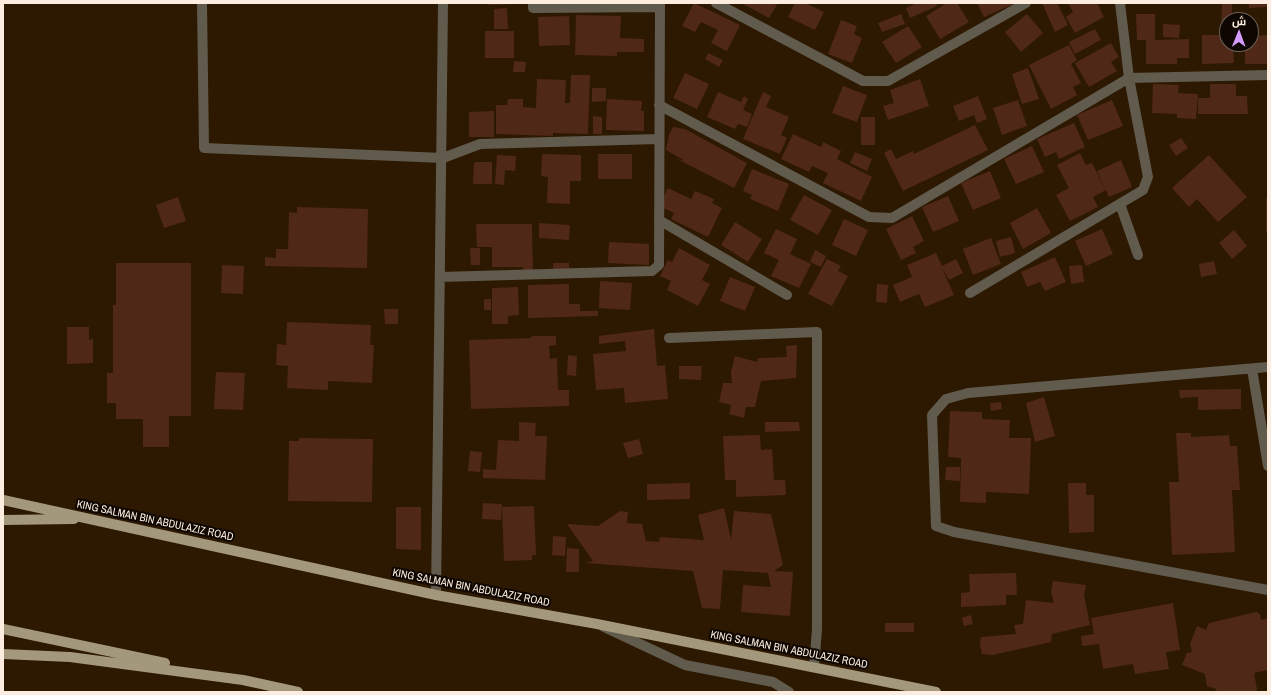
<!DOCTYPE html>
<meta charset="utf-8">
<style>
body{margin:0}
#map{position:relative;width:1271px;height:695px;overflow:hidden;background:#2d1801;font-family:"Archivo Narrow",Cairo,sans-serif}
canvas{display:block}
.frame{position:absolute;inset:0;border:4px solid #fceddf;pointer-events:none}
.north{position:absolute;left:1219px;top:12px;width:40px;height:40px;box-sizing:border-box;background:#0e0601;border:1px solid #6d625a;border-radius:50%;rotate:1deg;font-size:11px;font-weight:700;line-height:16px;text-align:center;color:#fceddf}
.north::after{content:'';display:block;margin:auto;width:14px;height:18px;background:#d49cfb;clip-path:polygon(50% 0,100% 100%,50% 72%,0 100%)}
</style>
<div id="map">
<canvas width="1271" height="695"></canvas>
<div class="frame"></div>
<div class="north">ش</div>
</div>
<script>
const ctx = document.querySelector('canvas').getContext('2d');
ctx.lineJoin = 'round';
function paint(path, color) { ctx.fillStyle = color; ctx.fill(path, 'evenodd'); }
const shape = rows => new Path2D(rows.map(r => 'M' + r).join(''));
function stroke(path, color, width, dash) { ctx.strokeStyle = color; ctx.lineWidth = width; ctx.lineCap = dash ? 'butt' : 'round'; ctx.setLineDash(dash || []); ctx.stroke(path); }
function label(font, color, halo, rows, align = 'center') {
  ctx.font = font + ' "Archivo Narrow",sans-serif'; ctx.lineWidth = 4; ctx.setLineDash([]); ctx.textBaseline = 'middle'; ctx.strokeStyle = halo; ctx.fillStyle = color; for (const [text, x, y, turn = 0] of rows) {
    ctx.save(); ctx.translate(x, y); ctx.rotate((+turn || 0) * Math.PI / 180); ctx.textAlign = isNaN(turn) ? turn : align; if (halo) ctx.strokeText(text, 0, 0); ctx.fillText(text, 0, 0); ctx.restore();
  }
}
const building = shape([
 [488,3,517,3,517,4,488,5],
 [694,3,740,25,727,51,711,43,718,30,701,22,695,32,682,26],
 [741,3,778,3,769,18],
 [795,3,805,3,824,12,815,30,788,17],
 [917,3,936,3,937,6,910,18,906,8],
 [947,3,957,3,969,22,940,39,926,16],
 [977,3,1016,3,984,17],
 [1042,3,1057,3,1068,25,1055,32],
 [1068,3,1097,3,1104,17,1075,33,1066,17,1073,12],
 [1222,3,1232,3,1232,16,1245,16,1245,20,1227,20,1227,30,1221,30],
 [1249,3,1267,3,1267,7,1249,8],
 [507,8,508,29,494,29,494,9],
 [901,14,905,24,882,32,878,23],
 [1027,14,1043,33,1021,52,1005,32],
 [1136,14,1155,14,1155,40,1189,39,1189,58,1177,58,1177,64,1146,64,1146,40,1137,40],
 [576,15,621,16,620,38,644,39,644,52,617,52,617,56,575,55],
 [569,16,570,45,539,46,538,17],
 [841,20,857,26,854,34,862,38,852,63,828,54],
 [1163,24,1180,25,1179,38,1163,37],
 [908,26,922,47,896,63,882,42],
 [1095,29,1101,40,1075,54,1069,42],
 [485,31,514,31,514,58,485,58],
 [1202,35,1227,35,1227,44,1233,44,1234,63,1202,64],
 [1268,35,1268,64,1245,64,1245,44,1251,44,1251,36],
 [1111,43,1119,57,1111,62,1117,71,1089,87,1075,63],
 [1069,45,1077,60,1071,64,1081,83,1073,87,1077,95,1051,109,1029,65],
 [708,53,723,60,719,67,705,59],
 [514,61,526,62,525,72,513,72],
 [1028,68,1039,99,1022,104,1012,74],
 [685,73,709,84,697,109,673,98],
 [571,75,590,75,588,134,553,133,553,136,496,134,496,105,507,105,508,99,523,99,523,107,536,108,537,79,566,80,565,103,570,103],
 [920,79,929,106,888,120,883,106,894,103,890,90],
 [1153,84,1179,85,1178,93,1198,94,1196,119,1177,118,1177,114,1152,113],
 [1210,84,1236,84,1236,96,1247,96,1248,114,1198,114,1198,98,1210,98],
 [843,86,867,95,857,122,832,113],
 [592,88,606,88,606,101,592,102],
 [718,92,741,102,744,96,748,99,743,110,752,114,747,127,738,124,735,129,707,117],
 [763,92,771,96,766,107,789,117,781,135,787,138,780,154,743,139],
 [978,96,987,119,977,123,974,115,959,121,953,106],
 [607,99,642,101,641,111,644,111,644,131,606,130],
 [1018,100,1027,126,1002,135,993,108],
 [1112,100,1123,126,1088,140,1077,115],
 [494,111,494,137,469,137,469,112],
 [593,116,602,117,602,134,593,134],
 [861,117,875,117,875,145,861,145],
 [1074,123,1085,147,1059,159,1056,152,1045,157,1037,139],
 [975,125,988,150,903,191,884,153,891,149,896,159,913,151,914,154],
 [673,127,685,129,747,163,734,188,677,159,685,161,666,150,669,135],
 [793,134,821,147,823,142,841,151,837,159,872,177,861,201,823,183,828,173,812,166,809,172,781,159],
 [1181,138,1188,148,1176,156,1169,145],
 [1032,146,1044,172,1016,184,1004,159],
 [855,152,872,159,867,171,850,163],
 [1080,153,1086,165,1092,163,1105,189,1097,171,1121,160,1132,187,1109,197,1106,190,1093,197,1098,207,1070,221,1056,195,1069,188,1057,165],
 [542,154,581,155,581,181,570,181,570,204,547,203,548,177,541,176],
 [598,154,632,154,632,179,598,179],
 [497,155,516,156,515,171,505,170,504,185,495,184],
 [1209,155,1247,197,1218,222,1197,199,1189,207,1172,188],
 [474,162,492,162,492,184,473,184],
 [752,169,789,184,778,211,750,199,752,195,743,191],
 [990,171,1001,198,973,210,961,183],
 [668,188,691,199,695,191,714,199,712,203,722,208,708,237,671,219,674,213,659,206],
 [804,195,832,210,818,235,790,220],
 [948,196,959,221,933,232,922,207],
 [178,197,186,221,164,228,156,205],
 [1266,198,1268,198,1268,231,1266,231],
 [297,207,368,209,367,268,265,266,265,257,276,258,276,249,288,249,289,212,297,213],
 [1037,208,1051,233,1023,249,1010,223],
 [912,216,924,241,913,247,916,253,901,260,886,229],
 [844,219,868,230,856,256,832,245],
 [735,222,762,239,748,262,721,245],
 [539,223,570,225,569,240,539,238],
 [476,224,532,224,533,272,523,273,523,267,492,267,492,247,477,247],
 [776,229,797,239,790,254,811,264,799,288,771,276,779,260,764,253],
 [1102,229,1113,254,1086,266,1075,241],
 [1234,230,1247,246,1232,259,1219,243],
 [1011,237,1015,253,1000,257,996,241],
 [991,238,1001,264,973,275,963,249],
 [609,242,649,244,649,265,608,263],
 [470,248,480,248,480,265,471,265],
 [679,248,710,265,702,280,710,284,698,306,667,290,671,281,660,276,668,260,672,262],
 [815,250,826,256,821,267,810,262],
 [936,253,942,266,956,259,963,273,949,280,942,268,954,295,925,307,919,294,900,302,893,285,912,277,907,265],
 [1055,257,1066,282,1045,291,1040,282,1027,287,1021,272],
 [827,259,841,266,838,271,848,276,832,306,808,294],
 [1214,261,1217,274,1201,277,1199,264],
 [116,263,191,263,191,416,169,416,169,447,143,447,143,419,116,419,116,403,107,403,107,373,113,373,113,305,116,305],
 [553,263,569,263,569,270,553,271],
 [222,265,244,266,243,294,221,293],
 [1082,265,1084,282,1071,284,1069,266],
 [730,277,755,287,745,311,720,301],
 [600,281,632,283,630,310,599,308],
 [569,284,569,304,580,304,580,311,598,311,598,316,528,318,528,285],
 [877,284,888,285,887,303,876,302],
 [518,287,519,315,508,316,508,324,492,324,492,288],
 [484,299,491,299,491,310,484,310],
 [384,309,398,309,398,324,385,324],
 [287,322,371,325,370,345,374,345,372,383,328,381,328,390,287,388,288,366,276,365,277,344,286,345],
 [67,327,89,327,89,340,93,339,93,363,67,364],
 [654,329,657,366,665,365,668,399,625,403,624,388,596,390,593,354,626,351,625,341,599,344,599,336],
 [531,336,556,336,556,345,549,346,550,359,557,358,558,390,569,390,569,406,471,409,469,340,532,338],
 [797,345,796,378,761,381,755,407,746,407,744,418,729,414,731,405,719,402,723,383,732,383,731,372,735,356,757,362,758,358,787,357,786,346],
 [568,355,577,356,576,376,567,375],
 [679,366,702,366,701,380,679,379],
 [216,372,245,373,243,410,214,409],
 [1241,389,1241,409,1198,410,1198,397,1180,398,1179,390],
 [1044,397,1055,436,1035,442,1026,403],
 [1001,402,1002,409,991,411,990,403],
 [950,411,982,412,982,419,1010,420,1009,438,1031,438,1029,494,986,492,986,503,960,502,961,458,948,457],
 [519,422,536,423,535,436,547,436,545,480,483,478,483,469,496,470,498,440,519,441],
 [765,422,799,422,800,431,765,432],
 [1176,433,1191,433,1191,437,1229,435,1230,446,1237,446,1240,490,1232,490,1235,552,1172,555,1169,482,1179,482],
 [760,435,761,450,772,449,774,480,785,480,786,495,736,497,736,480,725,480,723,436],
 [299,438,373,439,372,502,288,501,289,441,299,441],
 [639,439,643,454,628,458,623,443],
 [470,451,482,452,480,472,468,471],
 [946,467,960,467,960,481,945,480],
 [690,483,690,499,647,500,647,484],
 [1068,483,1086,483,1086,495,1094,495,1094,532,1069,533],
 [483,503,502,504,501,520,482,519],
 [534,506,536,555,532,555,532,560,504,561,502,507],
 [396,507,421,507,421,550,396,549],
 [724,508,731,539,734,511,771,514,783,565,774,571,793,572,790,616,741,612,743,585,771,587,768,573,723,570,720,609,702,608,693,571,586,563,593,561,567,524,598,526,620,511,628,512,627,523,642,524,646,541,659,542,660,537,704,540,698,515],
 [553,536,566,537,565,556,552,555],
 [567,548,579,549,579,572,566,572],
 [1016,573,1017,595,1006,595,1006,605,961,607,961,593,970,592,969,574],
 [1053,581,1086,585,1084,595,1090,625,1052,634,1051,642,993,655,982,654,980,645,981,637,1016,634,1014,625,1023,624,1026,600,1054,603,1051,591],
 [1173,603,1180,650,1166,652,1169,669,1135,674,1133,664,1103,669,1099,644,1082,646,1081,636,1094,634,1091,618],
 [1256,612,1260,614,1261,620,1268,618,1268,670,1254,673,1257,689,1256,692,1217,692,1216,689,1207,686,1205,674,1182,665,1187,653,1192,652,1190,644,1197,626,1206,630,1209,623],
 [971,615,973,624,964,626,962,618],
 [885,623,914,623,914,632,885,632]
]);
const minor = shape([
 [202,3,204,148,443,158,480,144,659,139],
 [533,3,533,8,660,7],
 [716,3,863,81,888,81,1026,3],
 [659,105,869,217,892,218,1129,78,1120,3],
 [1120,204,1138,255],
 [659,220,787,295],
 [440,277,652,271,659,265,660,3],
 [970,293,1143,190,1148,177,1129,78,1268,75],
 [669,338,817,332,817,629,814,667],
 [1268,367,968,393,946,399,932,415,936,526,954,532,1268,590],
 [1252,369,1268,466],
 [436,595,443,3],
 [604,627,685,665,773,682,789,692]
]);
const major = shape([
 [3,500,436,595,597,624,936,692],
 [3,520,74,519],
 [3,629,165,663],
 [3,654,70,657,243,680,298,692]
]);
const streetNames = [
 ["KING SALMAN BIN ABDULAZIZ ROAD",155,521,12],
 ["KING SALMAN BIN ABDULAZIZ ROAD",471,588,11],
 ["KING SALMAN BIN ABDULAZIZ ROAD",789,650,11]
];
paint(building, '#502817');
stroke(minor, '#605b4d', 10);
stroke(major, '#a4987c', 10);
label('11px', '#fceddf', '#0e0601', streetNames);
</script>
